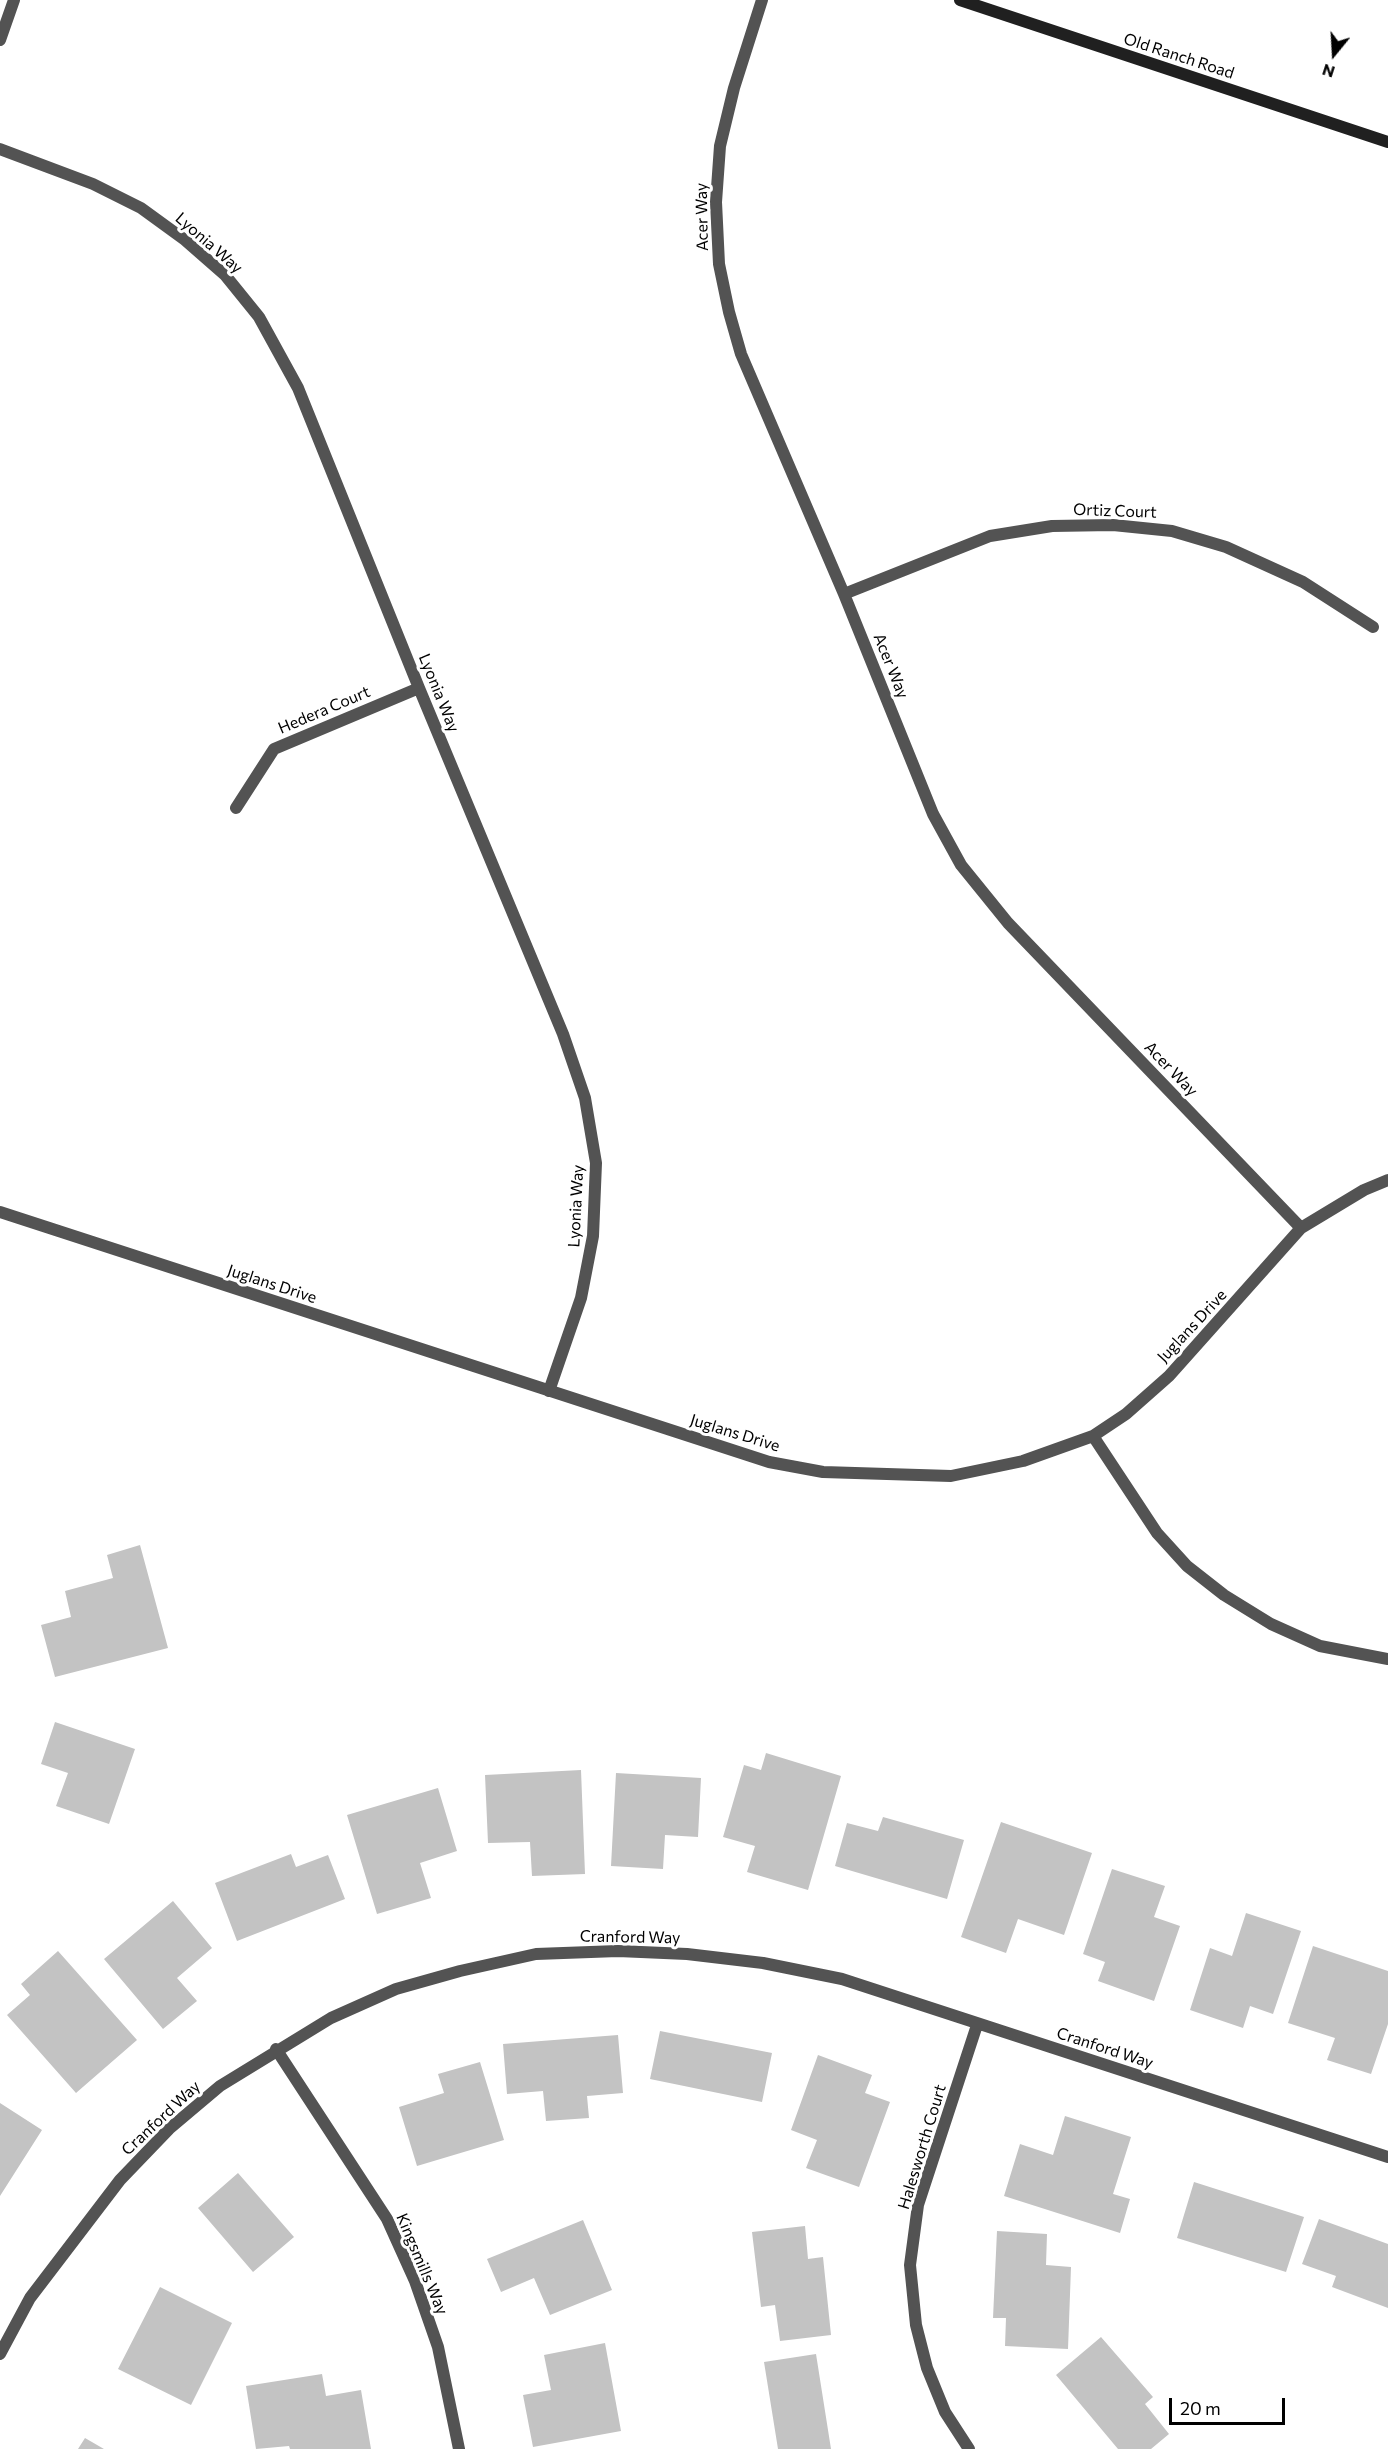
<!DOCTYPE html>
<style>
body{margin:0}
#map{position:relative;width:1388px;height:2449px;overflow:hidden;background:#fff;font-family:Commissioner,sans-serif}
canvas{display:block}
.north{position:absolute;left:1304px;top:24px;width:60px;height:60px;-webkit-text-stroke:4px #fff;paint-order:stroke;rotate:198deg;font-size:16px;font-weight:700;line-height:24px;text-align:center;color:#000}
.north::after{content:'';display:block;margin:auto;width:21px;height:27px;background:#000;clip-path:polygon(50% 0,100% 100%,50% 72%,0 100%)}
.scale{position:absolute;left:1169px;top:2398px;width:116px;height:27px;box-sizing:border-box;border:3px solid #000;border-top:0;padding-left:8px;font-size:18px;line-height:21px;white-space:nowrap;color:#000;-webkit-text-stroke:4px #fff;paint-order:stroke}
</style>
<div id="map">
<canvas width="1388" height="2449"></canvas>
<div class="north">N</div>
<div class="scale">20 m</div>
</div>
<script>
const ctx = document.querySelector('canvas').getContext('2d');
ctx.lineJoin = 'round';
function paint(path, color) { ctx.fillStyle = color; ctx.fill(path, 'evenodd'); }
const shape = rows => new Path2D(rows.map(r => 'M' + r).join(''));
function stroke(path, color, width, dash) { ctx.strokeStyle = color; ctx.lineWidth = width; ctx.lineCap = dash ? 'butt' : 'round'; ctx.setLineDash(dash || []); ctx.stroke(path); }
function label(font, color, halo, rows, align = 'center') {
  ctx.font = font + ' Commissioner,sans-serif'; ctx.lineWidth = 6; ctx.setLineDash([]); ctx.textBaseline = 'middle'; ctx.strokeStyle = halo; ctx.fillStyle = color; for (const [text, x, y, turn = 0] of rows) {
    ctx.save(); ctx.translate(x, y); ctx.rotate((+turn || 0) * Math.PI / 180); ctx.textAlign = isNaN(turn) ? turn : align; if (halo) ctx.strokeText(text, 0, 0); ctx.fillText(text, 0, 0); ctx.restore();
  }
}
const building = shape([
 [140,1545,168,1648,55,1677,41,1625,71,1617,65,1591,113,1578,107,1555],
 [55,1722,135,1749,109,1824,56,1806,68,1773,41,1764],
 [766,1753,841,1776,808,1890,747,1872,755,1846,723,1837,744,1765,761,1770],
 [581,1770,585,1874,532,1876,530,1842,488,1843,485,1775],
 [616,1773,701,1778,698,1837,665,1835,663,1869,611,1866],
 [438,1788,457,1851,420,1863,431,1898,377,1914,347,1815],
 [883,1817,964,1840,947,1899,835,1866,847,1823,878,1831],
 [1001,1822,1092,1853,1064,1935,1018,1919,1006,1953,961,1937],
 [291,1854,296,1867,328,1855,345,1899,237,1941,215,1883],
 [1112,1869,1165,1886,1154,1917,1180,1926,1154,2001,1098,1981,1105,1962,1083,1954],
 [173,1901,212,1948,177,1978,197,2001,163,2029,104,1959],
 [1246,1913,1301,1931,1273,2014,1250,2006,1243,2028,1190,2010,1210,1948,1232,1956],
 [1313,1946,1388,1971,1388,2024,1371,2074,1327,2060,1335,2038,1288,2023],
 [58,1951,137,2040,76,2093,7,2015,30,1995,21,1984],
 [660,2031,772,2053,762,2102,650,2079],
 [618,2035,623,2093,587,2096,589,2118,546,2121,543,2091,507,2094,503,2044],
 [818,2055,872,2075,865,2093,890,2102,859,2187,806,2168,817,2140,791,2130],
 [480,2062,504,2140,417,2166,399,2107,444,2093,438,2074],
 [0,2103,42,2130,0,2196],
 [1065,2116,1131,2137,1113,2194,1130,2199,1120,2233,1004,2196,1020,2144,1053,2155],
 [238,2173,294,2237,253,2272,198,2208],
 [1194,2182,1304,2217,1286,2272,1177,2238],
 [1319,2219,1388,2244,1388,2308,1332,2287,1336,2276,1302,2264],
 [583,2220,612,2290,550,2315,534,2278,501,2292,487,2259],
 [805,2226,808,2259,823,2257,831,2335,780,2341,775,2305,761,2307,752,2232],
 [997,2231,1047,2234,1046,2265,1071,2267,1068,2349,1005,2346,1006,2318,993,2318],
 [160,2287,232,2323,191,2405,118,2369],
 [1101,2337,1153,2397,1145,2404,1169,2434,1151,2449,1118,2449,1056,2375],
 [605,2343,621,2431,533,2447,523,2395,551,2390,544,2355],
 [816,2354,831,2449,778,2449,764,2362],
 [322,2374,326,2396,361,2390,371,2449,290,2449,289,2446,256,2449,246,2386],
 [85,2438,104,2449,78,2449]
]);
const street = shape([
 [762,0,734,88,720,146,716,202,719,264,729,312,741,354,844,594,933,814,961,865,1008,923,1301,1228],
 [0,40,14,0],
 [0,149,93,184,141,208,185,240,225,275,259,317,298,388,419,688,563,1034,585,1098,596,1163,593,1236,581,1298,549,1391],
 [844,594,990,536,1052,526,1113,525,1172,531,1226,547,1303,582,1373,627],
 [236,808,274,749,419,688],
 [0,1212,769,1462,823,1472,951,1476,1023,1461,1093,1436,1126,1414,1169,1376,1301,1228,1364,1190,1388,1180],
 [1093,1436,1157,1533,1187,1566,1224,1595,1271,1624,1320,1646,1388,1659],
 [276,2049,387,2219,415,2281,438,2347,459,2449],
 [0,2354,30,2298,120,2180,169,2129,220,2086,331,2018,396,1989,460,1971,536,1954,618,1951,687,1954,763,1963,842,1979,1388,2157],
 [969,2449,945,2412,927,2368,916,2325,910,2265,918,2205,977,2025]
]);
const secondary = shape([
 [960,0,1388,142]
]);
const streetNames = [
 ["Old Ranch Road",1179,56,18],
 ["Acer Way",702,217,-91],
 ["Lyonia Way",209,243,41],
 ["Ortiz Court",1115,511,2],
 ["Acer Way",891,666,68],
 ["Lyonia Way",439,693,68],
 ["Hedera Court",324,710,-23],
 ["Acer Way",1171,1069,46],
 ["Lyonia Way",576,1206,-87],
 ["Juglans Drive",272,1284,18],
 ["Juglans Drive",1192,1326,-47],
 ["Juglans Drive",735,1433,17],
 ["Cranford Way",630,1937,1],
 ["Cranford Way",1105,2048,18],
 ["Cranford Way",161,2118,-43],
 ["Halesworth Court",922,2147,-73],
 ["Kingsmills Way",422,2264,67]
];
paint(building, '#c3c3c3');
stroke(street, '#535353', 12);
stroke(secondary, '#202020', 12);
label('16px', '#000', '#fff', streetNames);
</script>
